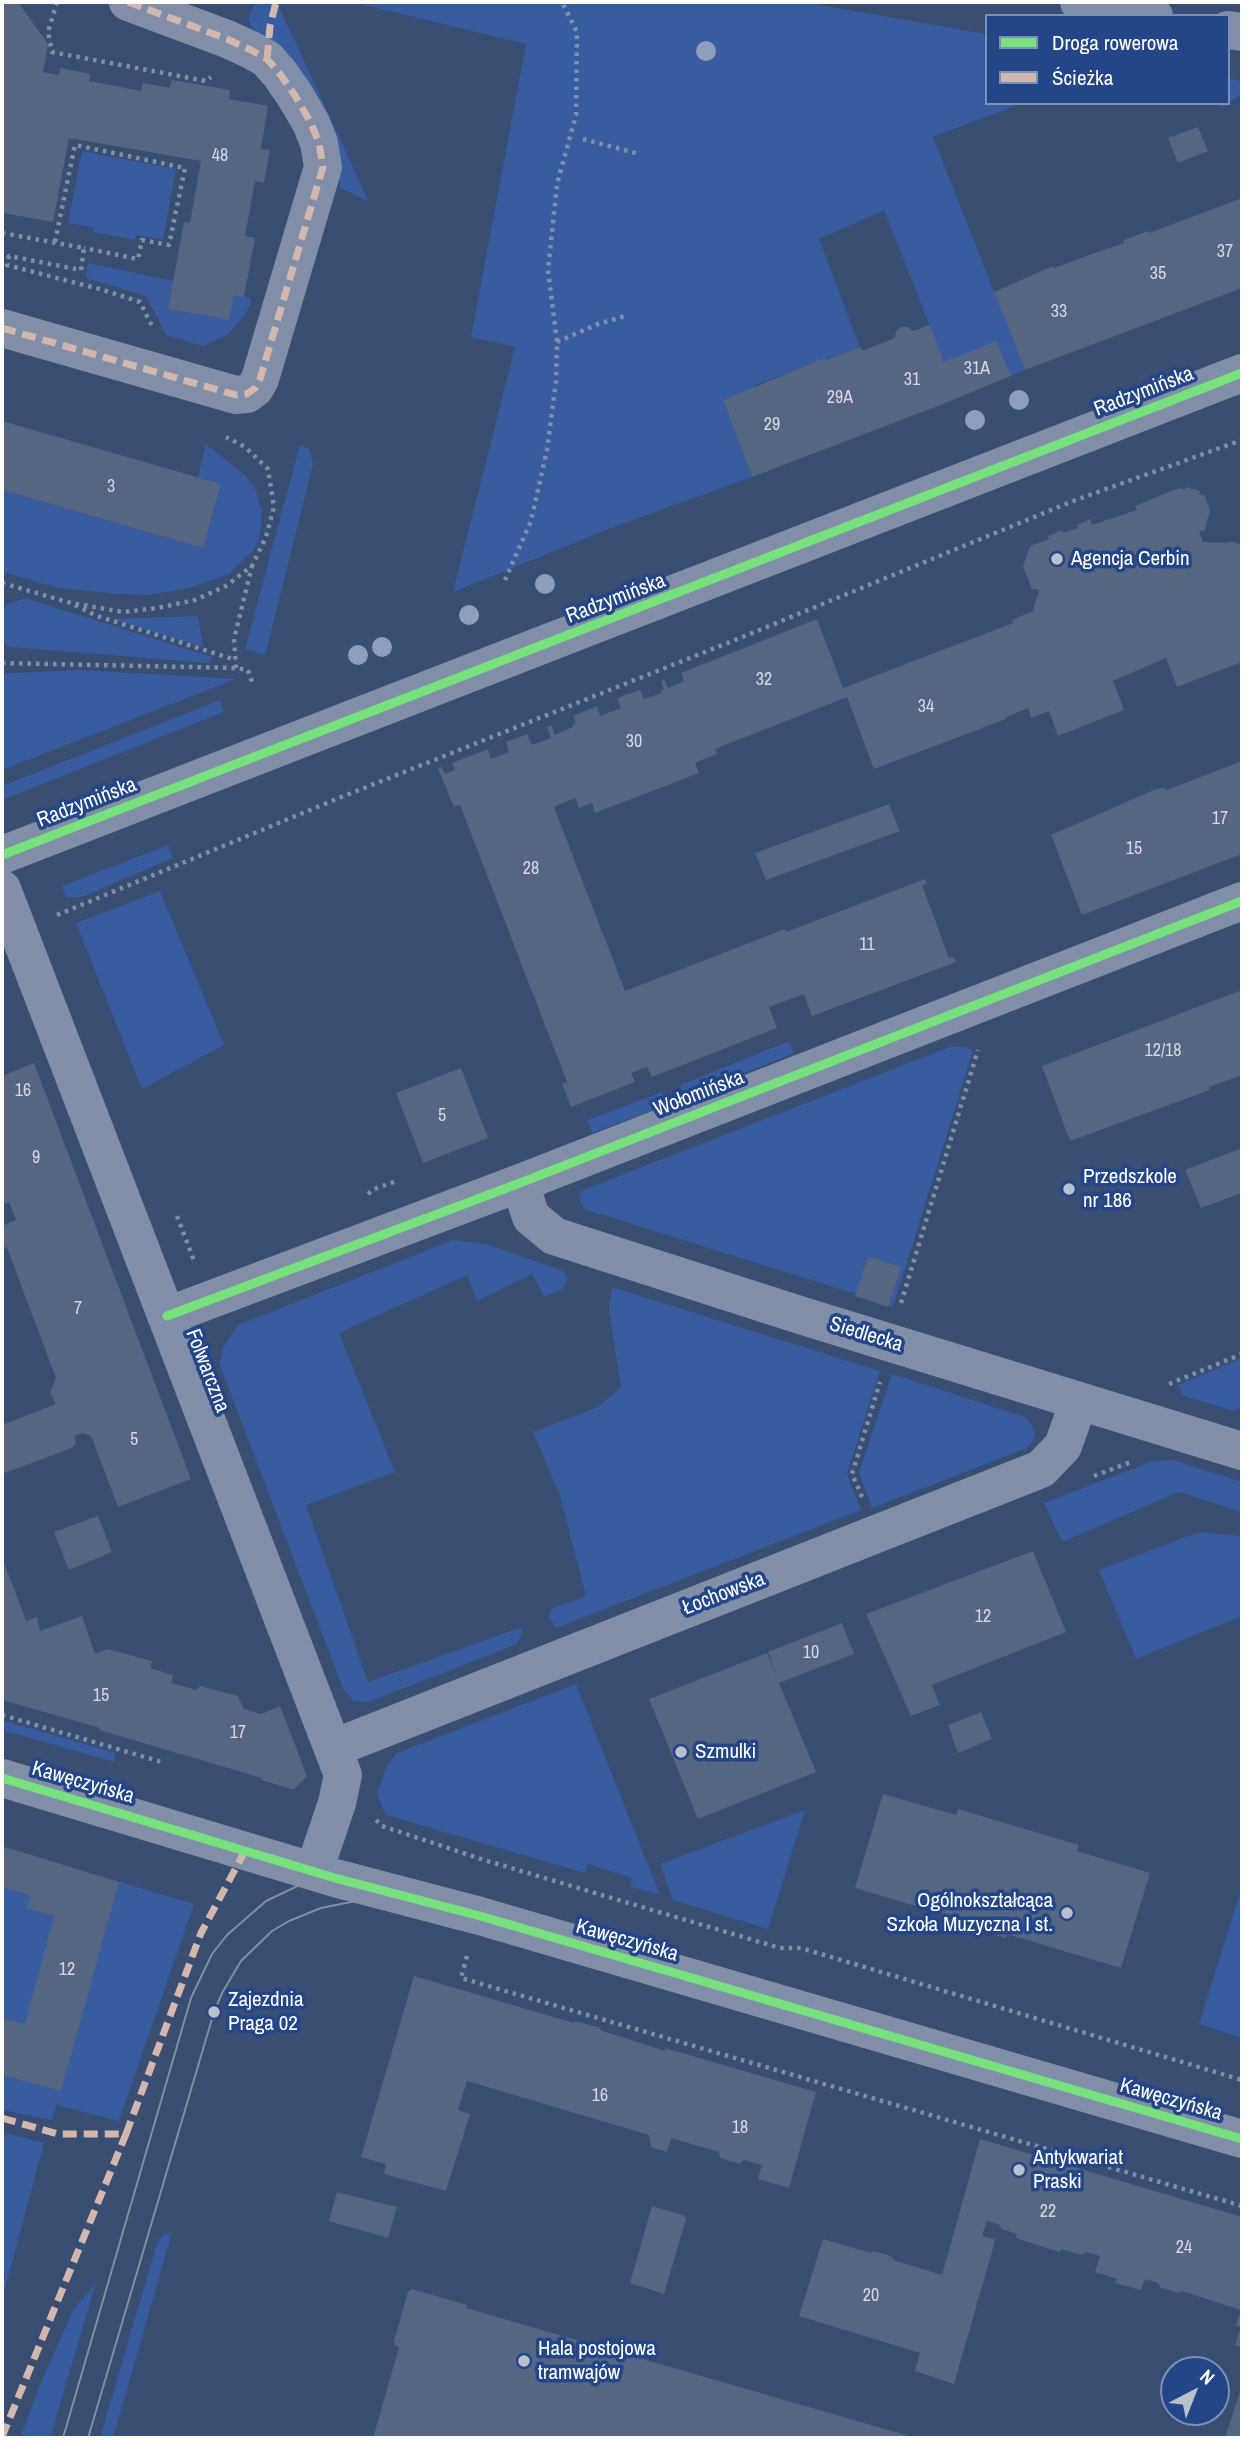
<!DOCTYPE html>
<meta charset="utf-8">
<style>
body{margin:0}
#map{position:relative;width:1244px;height:2440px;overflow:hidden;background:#3a4d72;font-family:"Archivo Narrow",sans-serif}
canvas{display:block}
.frame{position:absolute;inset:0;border:4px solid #fff;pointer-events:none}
.legend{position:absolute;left:985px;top:14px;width:245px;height:91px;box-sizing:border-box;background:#234689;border:2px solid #7b90b8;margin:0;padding:9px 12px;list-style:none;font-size:21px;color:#fff}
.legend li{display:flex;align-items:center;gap:14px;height:35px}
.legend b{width:35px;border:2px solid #7b90b8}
.north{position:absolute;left:1160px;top:2356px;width:70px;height:70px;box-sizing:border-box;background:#234689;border:2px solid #7b90b8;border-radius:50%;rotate:42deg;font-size:19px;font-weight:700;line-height:28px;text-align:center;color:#fff}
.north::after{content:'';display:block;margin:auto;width:24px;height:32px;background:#bac1ce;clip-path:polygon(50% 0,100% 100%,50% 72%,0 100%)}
</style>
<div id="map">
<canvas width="1244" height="2440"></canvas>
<div class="frame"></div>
<ul class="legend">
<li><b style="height:9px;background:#77e17e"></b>Droga rowerowa</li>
<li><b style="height:9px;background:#d1b7ad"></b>Ścieżka</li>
</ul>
<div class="north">N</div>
</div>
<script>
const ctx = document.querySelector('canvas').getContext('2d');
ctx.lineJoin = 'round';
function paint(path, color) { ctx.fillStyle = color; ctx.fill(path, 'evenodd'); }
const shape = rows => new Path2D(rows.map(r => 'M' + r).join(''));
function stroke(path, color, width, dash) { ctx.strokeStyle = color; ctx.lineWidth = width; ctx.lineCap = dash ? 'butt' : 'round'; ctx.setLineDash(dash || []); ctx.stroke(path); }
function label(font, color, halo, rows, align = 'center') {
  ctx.font = font + ' "Archivo Narrow",sans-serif'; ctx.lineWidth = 7; ctx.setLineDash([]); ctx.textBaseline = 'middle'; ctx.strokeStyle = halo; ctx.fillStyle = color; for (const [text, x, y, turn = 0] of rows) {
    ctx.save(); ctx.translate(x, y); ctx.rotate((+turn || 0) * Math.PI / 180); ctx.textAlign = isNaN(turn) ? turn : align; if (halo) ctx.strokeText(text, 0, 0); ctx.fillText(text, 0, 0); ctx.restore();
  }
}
const green = shape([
 [255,2,277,2,369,202,339,187,340,168,248,20],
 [352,2,802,2,987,34,987,103,1022,103,933,137,1025,370,958,397,884,210,819,239,860,347,755,385,756,387,723,400,752,477,619,525,453,592,515,347,471,337,526,44],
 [1228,78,1242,81,1242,96,1239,96,1222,108,1214,103,1228,103],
 [82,151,176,169,163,240,137,235,135,240,93,232,94,228,68,223],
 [88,263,173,281,168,309,229,320,234,295,251,298,250,305,244,316,227,335,203,346,166,335,146,296,86,278],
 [206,444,246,476,255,488,262,512,260,535,254,550,229,574,190,588,149,595,118,594,59,588,2,572,2,490,203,548,221,485,198,477],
 [300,445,310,450,313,464,265,655,245,649],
 [25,598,212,657,209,663,9,647,2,639,2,611,6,605],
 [198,616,203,647,112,619],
 [81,670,236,679,2,770,2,677,8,673],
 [220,700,224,712,2,800,2,786],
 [168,845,173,858,82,897,66,897,62,886],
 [160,891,224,1045,142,1089,76,923],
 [789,1041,794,1053,685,1097,680,1085],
 [952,1046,964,1047,973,1051,893,1307,888,1306,901,1267,868,1256,856,1294,584,1209,579,1196,583,1190],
 [662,1092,667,1105,592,1133,587,1120],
 [453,1240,487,1244,563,1271,567,1277,563,1289,544,1297,532,1274,477,1301,467,1275,339,1333,395,1472,306,1505,368,1682,522,1627,521,1637,516,1644,505,1649,368,1702,354,1701,343,1689,219,1363,223,1347,238,1325],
 [612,1287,880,1371,847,1474,861,1510,556,1628,549,1617,551,1609,586,1596,560,1496,533,1432,598,1407,621,1387,609,1310],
 [1242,1358,1242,1407,1233,1411,1182,1395,1178,1385],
 [892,1374,1025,1417,1032,1425,1035,1435,1032,1442,1027,1448,872,1508,859,1473],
 [1173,1460,1242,1482,1242,1512,1179,1492,1062,1542,1044,1503,1153,1461],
 [1199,1532,1242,1536,1242,1616,1136,1659,1099,1570],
 [576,1684,660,1895,630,1886,632,1878,588,1864,585,1873,386,1815,377,1795,387,1765,397,1753],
 [2,1720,116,1753,114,1762,2,1730],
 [805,1810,768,1929,673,1900,660,1864],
 [2,1847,194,1904,119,2121,56,2105,52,2120,2,2110],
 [1242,1887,1242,2038,1199,2024],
 [2,2132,44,2143,2,2300],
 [172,2232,113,2438,100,2438,158,2240,165,2234],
 [96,2283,50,2438,20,2438,40,2385,73,2310]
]);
const building = shape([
 [2,2,18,2,48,44,43,72,59,75,60,68,91,74,89,81,141,91,143,83,170,88,172,80,230,90,229,99,268,106,261,149,270,150,264,183,255,181,245,236,255,238,244,297,234,295,229,320,168,309,184,222,190,223,201,161,69,138,53,222,2,213],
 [1198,127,1208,151,1178,163,1168,138],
 [1242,198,1242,288,1025,370,994,292,1053,266,1054,268,1092,254,1124,243,1124,240,1148,231,1149,233],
 [930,325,944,362,996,341,1011,376,938,406,752,477,723,400,825,358,826,360,860,347,862,351,895,338,896,331,901,327,908,327,913,331],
 [2,421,221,484,203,548,2,490],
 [1186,487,1200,491,1199,494,1205,496,1210,510,1205,530,1199,532,1203,542,1229,543,1229,541,1242,545,1242,662,1177,687,1166,658,1113,681,1124,710,1058,736,1049,711,1031,718,1028,708,1006,717,1006,719,874,769,847,697,715,749,717,754,695,763,699,773,595,813,592,803,579,808,575,798,554,807,625,991,785,929,786,932,925,879,927,884,922,885,949,958,954,957,956,962,812,1016,804,994,769,1007,777,1028,652,1077,647,1067,631,1073,635,1082,571,1107,562,1084,567,1082,460,805,454,807,438,768,442,767,445,774,455,770,452,763,488,749,491,759,509,752,506,742,527,734,532,745,551,738,547,727,551,725,555,735,573,727,573,725,576,723,573,716,597,706,600,716,621,708,617,698,640,690,644,699,661,693,661,690,664,689,661,681,664,680,668,688,684,681,681,673,817,619,843,688,1013,623,1012,620,1033,611,1039,590,1032,589,1023,566,1030,546,1049,539,1048,536,1062,530,1063,533,1078,528,1077,525,1090,519,1092,525,1137,510,1135,506,1179,488,1185,490],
 [1242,761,1242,854,1082,915,1051,835,1156,789,1164,788,1167,790],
 [889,804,900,831,766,880,755,853],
 [1242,990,1242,1075,1209,1087,1210,1090,1070,1141,1042,1066],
 [34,1063,191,1479,118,1507,91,1436,83,1433,74,1436,76,1443,72,1448,2,1474,2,1425,56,1404,50,1393,56,1378,7,1248,2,1246,2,1226,16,1220,9,1202,2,1205,2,1076],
 [461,1068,488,1138,423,1163,396,1093],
 [1242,1148,1242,1193,1201,1208,1185,1170],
 [868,1256,901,1267,888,1307,855,1296],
 [98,1516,112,1552,69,1570,54,1532],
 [1033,1551,1066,1632,932,1685,940,1705,911,1716,866,1614],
 [2,1557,26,1621,37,1617,40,1631,82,1616,95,1654,107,1649,152,1661,150,1668,173,1675,171,1683,196,1690,200,1686,238,1696,244,1709,261,1714,280,1706,307,1776,294,1789,291,1789,261,1780,262,1778,99,1730,100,1728,2,1700],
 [842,1623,854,1654,779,1683,816,1772,698,1819,649,1699,767,1653,777,1677,768,1652],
 [981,1712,992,1739,958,1753,948,1725],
 [883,1794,956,1815,958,1809,1079,1845,1077,1851,1150,1873,1121,1968,1007,1934,1005,1938,968,1927,969,1922,855,1888],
 [5,1847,119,1882,61,2091,2,2075,2,2018,25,2024,54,1916,26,1908,30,1895,2,1887,2,1858],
 [414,1976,574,2023,575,2021,601,2028,600,2030,665,2051,665,2048,816,2092,789,2188,758,2179,762,2165,744,2160,740,2164,720,2158,719,2152,671,2138,667,2152,651,2147,649,2135,467,2081,458,2110,470,2114,446,2191,384,2174,386,2164,361,2157],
 [980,2139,1242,2217,1242,2347,1235,2345,1241,2327,1236,2326,1241,2310,1182,2291,1178,2293,1160,2287,1158,2283,1145,2279,1141,2290,1115,2283,1117,2279,1095,2272,1100,2256,1086,2252,1081,2255,1061,2249,1060,2252,1056,2251,1016,2238,1017,2234,1001,2229,1000,2225,987,2221,982,2236,994,2239,995,2241,954,2384,915,2371,920,2353,799,2316,823,2239,871,2253,874,2251,891,2256,893,2260,942,2275],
 [337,2192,397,2207,388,2238,329,2221],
 [652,2206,683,2215,686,2219,664,2294,630,2283],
 [412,2289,467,2305,466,2308,916,2438,373,2438,399,2347,395,2345,394,2341,408,2292],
 [1242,2385,1242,2438,1225,2438]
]);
const path = shape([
 [57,2,48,32,52,52,206,81,211,77],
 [583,139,639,154],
 [2,233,84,248,81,270,9,256,7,265,103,290,140,302,153,328],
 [55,242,75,145,185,168,169,245,142,240,138,259,84,248],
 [557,342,598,324,625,316],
 [505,580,531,521,547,450,556,381,557,342,548,270,557,184,576,115,577,32,562,2],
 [2,583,71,603,123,612,157,608,195,600,226,586,252,566,266,537,274,507,268,469,245,447,226,437],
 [75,605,97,616,236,660],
 [2,663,236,668,248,670,253,685],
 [236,668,234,639,252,566],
 [57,915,339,798,740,638,1073,501,1242,440],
 [368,1194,374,1189,394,1182],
 [177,1216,195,1263],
 [901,1303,978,1050],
 [1169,1384,1242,1354],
 [1094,1476,1131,1462],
 [862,1497,852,1474,880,1382],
 [2,1715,165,1763],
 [376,1820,382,1826,484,1860,780,1948,801,1948,1242,2080],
 [467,1956,461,1978,1242,2206]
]);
const minor = shape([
 [1079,2,1154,16],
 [1228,30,1242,32],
 [2,328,236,395,247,394,255,388,260,379,323,167,319,143,311,123,294,94,280,74,267,59,251,50,227,39,128,2],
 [2,855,1242,373],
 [2,889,343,1775,337,1803,314,1871],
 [520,1183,531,1217,554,1236,803,1316,1242,1451],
 [167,1316,520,1183,1242,901],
 [334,1748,1041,1469,1063,1446,1079,1401],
 [2,1778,335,1878,480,1916,1242,2139]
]);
const tram = shape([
 [63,2438,191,1998,212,1954,227,1935,266,1901,306,1882,325,1878,380,1878,425,1888,568,1932,768,1988,1242,2129],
 [88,2438,214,2012,222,1993,241,1961,272,1931,289,1921,321,1908,351,1902,381,1902,477,1925,1242,2149]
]);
const quiet = shape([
 [267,59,270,26,276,2],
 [2,328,236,395,247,394,255,388,260,379,323,167,319,143,311,123,294,94,280,74,267,59,251,50,227,39,128,2],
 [2,2118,58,2134,126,2134,201,1933,245,1851],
 [2,2437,126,2134]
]);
const cycleway = shape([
 [2,855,1242,373],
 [167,1316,520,1183,1242,901],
 [2,1778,335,1878,480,1916,1242,2139]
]);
const trees = [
 [706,51],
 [1019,400],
 [975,420],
 [545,584],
 [469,615],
 [382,647],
 [358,655]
];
const markers = [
 [1057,559,7,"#bac1ce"],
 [1069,1189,7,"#bac1ce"],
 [681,1752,7,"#bac1ce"],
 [1067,1913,7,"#bac1ce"],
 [214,2012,7,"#bac1ce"],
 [1019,2170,7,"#bac1ce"],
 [524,2361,7,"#bac1ce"]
];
const numberNames = [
 ["48",220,156],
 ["37",1225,252],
 ["35",1158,274],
 ["33",1059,312],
 ["31A",977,369],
 ["31",912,380],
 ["29A",840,398],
 ["29",772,425],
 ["3",111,487],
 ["32",764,680],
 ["34",926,707],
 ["30",634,742],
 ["17",1220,819],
 ["15",1134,849],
 ["28",531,869],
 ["11",867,945],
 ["12/18",1163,1051],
 ["16",23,1091],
 ["5",442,1116],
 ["9",36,1158],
 ["7",78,1309],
 ["5",134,1440],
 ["12",983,1617],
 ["10",811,1653],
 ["15",101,1696],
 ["17",238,1733],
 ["12",67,1970],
 ["16",600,2096],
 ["18",740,2128],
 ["22",1048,2212],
 ["24",1184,2248],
 ["20",871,2296]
];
const streetNames = [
 ["Radzymińska",1144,392,-21],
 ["Radzymińska",616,599,-21],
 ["Radzymińska",87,803,-21],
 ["Wołomińska",699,1094,-21],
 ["Siedlecka",866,1335,17],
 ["Folwarczna",207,1371,69],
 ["Łochowska",724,1594,-21],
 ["Kawęczyńska",83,1783,16],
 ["Kawęczyńska",627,1941,16],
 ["Kawęczyńska",1171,2100,16]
];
const poiNames = [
 ["Agencja Cerbin",1071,559],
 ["Przedszkole",1083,1177],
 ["nr 186",1083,1201],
 ["Szmulki",695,1752],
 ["Ogólnokształcąca",1053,1901,"right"],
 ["Szkoła Muzyczna I st.",1053,1925,"right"],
 ["Zajezdnia",228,2000],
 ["Praga 02",228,2024],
 ["Antykwariat",1033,2158],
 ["Praski",1033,2182],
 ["Hala postojowa",538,2349],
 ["tramwajów",538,2373]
];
paint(green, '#375c9f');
paint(building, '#566582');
stroke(path, '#818ea7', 4.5, [3.5, 5]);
stroke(minor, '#818ea7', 38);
stroke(tram, '#818ea5', 2);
stroke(quiet, '#d1b7ad', 7, [14, 7]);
stroke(cycleway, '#77e17e', 9);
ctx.fillStyle = '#8e9ebc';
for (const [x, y] of trees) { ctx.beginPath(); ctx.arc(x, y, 10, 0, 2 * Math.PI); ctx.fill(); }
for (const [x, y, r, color] of markers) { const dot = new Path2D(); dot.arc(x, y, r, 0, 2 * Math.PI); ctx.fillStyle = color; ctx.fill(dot); stroke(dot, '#234689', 2.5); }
label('18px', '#d5d8e0', null, numberNames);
label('21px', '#fff', '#234689', streetNames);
label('21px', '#fff', '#234689', poiNames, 'left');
</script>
